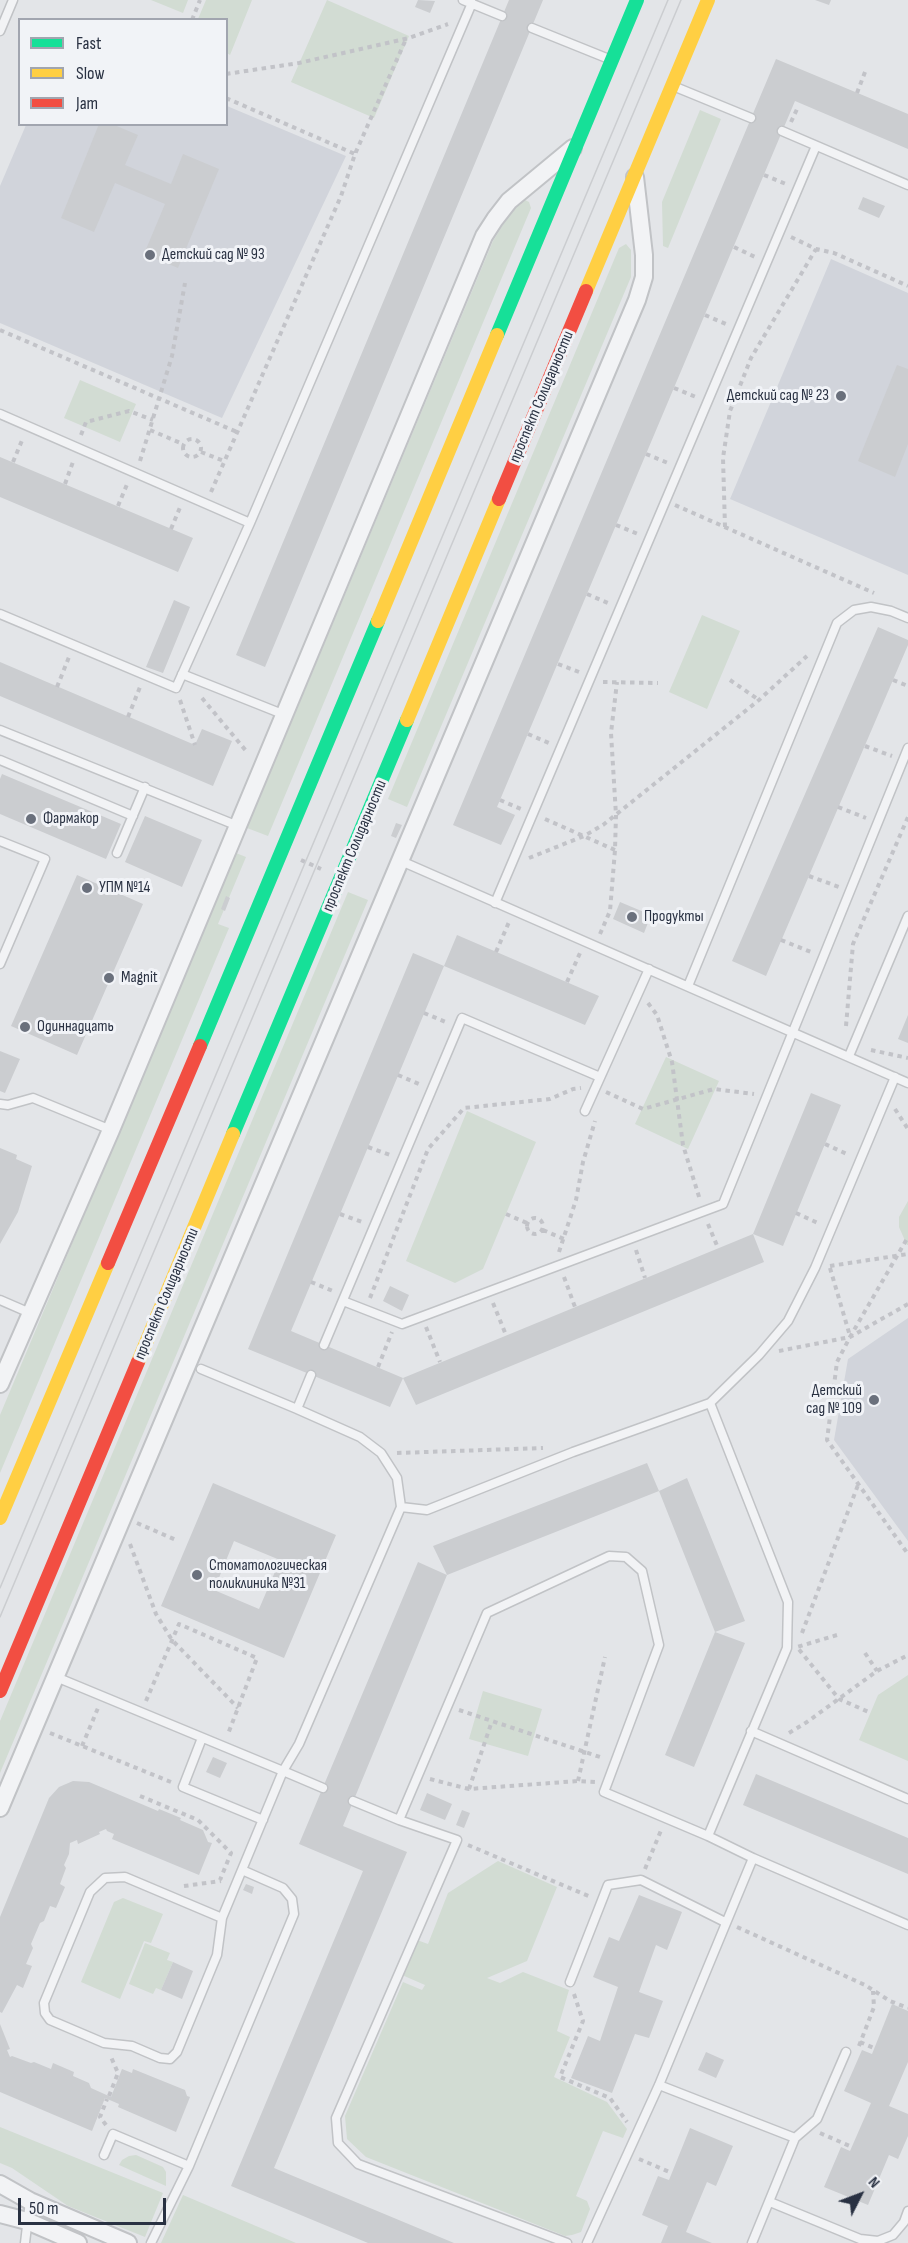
<!DOCTYPE html>
<meta charset="utf-8">
<style>
body{margin:0}
#map{position:relative;width:908px;height:2243px;overflow:hidden;background:#e3e5e8;font-family:"Sofia Sans Condensed",sans-serif}
canvas{display:block}
.legend{position:absolute;left:18px;top:18px;width:210px;height:108px;box-sizing:border-box;background:#f1f3f7;border:2px solid #a1a5af;margin:0;padding:8px 10px;list-style:none;font-size:18px;color:#293142}
.legend li{display:flex;align-items:center;gap:12px;height:30px}
.legend b{width:30px;border:2px solid #a1a5af}
.north{position:absolute;left:830px;top:2165px;width:60px;height:60px;-webkit-text-stroke:4px #f1f3f7;paint-order:stroke;rotate:48deg;font-size:16px;font-weight:700;line-height:24px;text-align:center;color:#293142}
.north::after{content:'';display:block;margin:auto;width:21px;height:27px;background:#293142;clip-path:polygon(50% 0,100% 100%,50% 72%,0 100%)}
.scale{position:absolute;left:18px;top:2198px;width:148px;height:27px;box-sizing:border-box;border:3px solid #293142;border-top:0;padding-left:8px;font-size:18px;line-height:21px;white-space:nowrap;color:#293142;-webkit-text-stroke:4px #f1f3f7;paint-order:stroke}
</style>
<div id="map">
<canvas width="908" height="2243"></canvas>
<ul class="legend">
<li><b style="height:8px;background:#16e098"></b>Fast</li>
<li><b style="height:8px;background:#ffcf43"></b>Slow</li>
<li><b style="height:8px;background:#f24e42"></b>Jam</li>
</ul>
<div class="north">N</div>
<div class="scale">50 m</div>
</div>
<script>
const ctx = document.querySelector('canvas').getContext('2d');
ctx.lineJoin = 'round';
function paint(path, color) { ctx.fillStyle = color; ctx.fill(path, 'evenodd'); }
const shape = rows => new Path2D(rows.map(r => 'M' + r).join(''));
function stroke(path, color, width, dash) { ctx.strokeStyle = color; ctx.lineWidth = width; ctx.lineCap = dash ? 'butt' : 'round'; ctx.setLineDash(dash || []); ctx.stroke(path); }
function label(font, color, halo, rows, align = 'center') {
  ctx.font = font + ' "Sofia Sans Condensed",sans-serif'; ctx.lineWidth = 6; ctx.setLineDash([]); ctx.textBaseline = 'middle'; ctx.strokeStyle = halo; ctx.fillStyle = color; for (const [text, x, y, turn = 0] of rows) {
    ctx.save(); ctx.translate(x, y); ctx.rotate((+turn || 0) * Math.PI / 180); ctx.textAlign = isNaN(turn) ? turn : align; if (halo) ctx.strokeText(text, 0, 0); ctx.fillText(text, 0, 0); ctx.restore();
  }
}
const built = shape([
 [227,106,346,156,222,418,0,323,0,186,26,125,226,124],
 [831,259,908,293,908,575,730,499],
 [908,1318,908,1541,834,1440,848,1359]
]);
const green = shape([
 [151,0,188,0,183,13],
 [206,0,252,0,230,55,227,53,226,20,198,19],
 [327,0,409,36,374,118,291,82],
 [700,110,721,119,668,248,663,246,662,202],
 [525,200,529,202,531,208,268,836,247,828,493,241,512,210],
 [626,244,631,250,631,277,407,807,388,799,619,248],
 [80,380,136,404,120,442,64,418],
 [702,615,740,631,707,709,669,692],
 [236,853,246,857,218,924,229,928,0,1473,0,1415],
 [348,892,368,900,0,1773,0,1721],
 [666,1057,719,1081,688,1149,635,1124],
 [467,1111,536,1142,483,1269,455,1283,406,1261],
 [908,1201,908,1245,907,1245,899,1227,899,1217],
 [908,1675,908,1761,859,1740,878,1695],
 [483,1691,542,1709,528,1756,469,1739],
 [498,1861,557,1887,527,1961,487,1978,500,1983,523,1972,569,1990,557,2031,570,2037,554,2077,607,2102,627,2129,623,2138,603,2131,576,2196,587,2201,590,2209,581,2232,572,2235,565,2236,366,2157,347,2139,345,2116,403,1982,422,1990,425,1985,402,1975,417,1940,428,1944,448,1893],
 [123,1898,163,1914,151,1943,144,1941,120,1999,81,1982,114,1902],
 [145,1943,170,1953,167,1960,173,1962,161,1990,156,1988,153,1994,129,1984],
 [0,2127,163,2193,145,2237,68,2206,12,2168,0,2163],
 [136,2155,163,2167,166,2172,166,2186,119,2165,122,2160,129,2156],
 [183,2195,296,2243,161,2243]
]);
const building = shape([
 [418,0,435,1,430,13,415,7],
 [509,0,543,0,265,667,236,655],
 [815,0,831,0,829,5],
 [776,59,908,114,908,149,795,101,497,807,515,815,501,845,453,825],
 [99,124,112,124,138,135,125,165,171,184,183,154,219,169,178,268,144,254,165,204,115,183,94,232,61,218],
 [863,197,885,206,879,218,858,209],
 [897,365,908,369,908,444,895,477,858,461],
 [0,457,193,538,178,572,0,497],
 [174,600,190,607,163,673,146,667],
 [878,627,908,640,908,645,766,976,732,961],
 [0,662,195,745,202,729,232,741,213,786,0,696],
 [2,774,121,824,106,859,0,814,0,779],
 [145,816,202,840,182,887,125,862],
 [396,823,402,825,396,838,391,836],
 [77,875,143,904,77,1055,11,1026],
 [226,896,230,898,225,911,221,909],
 [620,902,651,915,644,933,613,919],
 [457,935,599,996,585,1025,444,966],
 [413,953,444,966,291,1331,403,1378,390,1407,248,1349],
 [908,1015,908,1043,898,1039],
 [0,1051,20,1059,5,1093,0,1091],
 [811,1093,841,1105,783,1246,753,1234],
 [0,1148,17,1155,16,1159,32,1166,18,1212,0,1244],
 [753,1234,764,1262,416,1405,403,1378],
 [390,1286,409,1295,402,1311,383,1301],
 [647,1463,659,1491,447,1575,433,1546],
 [687,1478,745,1621,715,1632,659,1491],
 [213,1483,336,1535,284,1658,161,1606],
 [234,1541,280,1560,259,1609,214,1590],
 [418,1562,447,1575,343,1826,407,1852,274,2168,454,2243,368,2243,231,2186,363,1871,299,1844],
 [715,1632,745,1643,694,1767,665,1755],
 [213,1757,227,1763,220,1778,206,1772],
 [756,1774,908,1838,908,1874,743,1805],
 [73,1781,89,1782,158,1811,159,1809,181,1818,180,1820,203,1830,208,1842,212,1843,199,1875,112,1839,114,1834,107,1831,106,1829,99,1832,100,1834,78,1844,77,1840,70,1843,69,1854,64,1865,66,1868,60,1884,65,1887,56,1908,50,1906,44,1921,40,1923,31,1944,33,1948,26,1964,32,1966,23,1988,17,1985,2,2013,0,2012,0,1917,49,1798,59,1787],
 [427,1793,452,1804,445,1820,420,1810],
 [462,1810,470,1813,464,1828,456,1825],
 [246,1884,254,1887,252,1894,243,1890],
 [639,1895,682,1912,667,1950,656,1945,639,1992,663,2001,649,2038,635,2034,612,2093,571,2078,588,2036,600,2041,618,1987,593,1977,609,1937,619,1941],
 [173,1962,193,1971,182,1999,161,1990],
 [892,2004,908,2011,908,2062,889,2106,908,2114,908,2136,898,2159,889,2155,868,2205,824,2187,841,2147,850,2151,871,2103,844,2091,862,2050,872,2054],
 [0,2024,10,2049,7,2050,10,2057,12,2056,31,2063,34,2062,51,2069,53,2063,74,2072,73,2076,89,2083,91,2088,111,2097,122,2069,132,2073,133,2069,185,2090,187,2096,190,2097,176,2132,118,2107,119,2104,105,2098,92,2131,0,2092],
 [706,2052,724,2060,716,2078,698,2070],
 [690,2128,733,2146,716,2186,707,2182,686,2232,712,2243,661,2243,668,2226,642,2215,658,2176,669,2180]
]);
const path = shape([
 [192,20,200,0],
 [226,74,299,63,409,38,448,24],
 [857,93,865,72],
 [226,98,355,154],
 [791,122,798,107],
 [764,175,786,184],
 [791,237,816,249,834,253,908,286],
 [734,247,755,257],
 [705,315,726,324],
 [0,330,237,432],
 [674,388,696,397],
 [150,430,183,444],
 [81,435,86,422,129,411,153,420],
 '183 448a9 9 0 1 1 18 0a9 9 0 1 1-18 0Z',
 [201,452,224,461],
 [646,454,668,463],
 [140,461,172,356,185,283],
 [13,462,23,438],
 [65,484,74,459],
 [211,492,341,196,355,154,406,39],
 [675,505,874,593],
 [118,506,128,482],
 [616,525,638,534],
 [725,527,723,458,730,411,751,358,816,249],
 [171,529,181,505],
 [587,594,608,603],
 [558,664,579,672],
 [730,680,759,700],
 [893,680,908,686],
 [603,682,658,683],
 [57,687,69,657],
 [202,698,247,752],
 [180,700,195,745],
 [128,717,140,687],
 [528,734,549,743],
 [865,746,892,756],
 [500,800,521,809],
 [838,807,866,818],
 [545,819,615,850],
 [529,858,584,836,603,825,759,700,807,656],
 [301,860,321,869],
 [809,876,839,887],
 [600,934,610,911,615,850,616,815,611,733,617,682],
 [781,940,811,952],
 [496,952,509,922],
 [567,982,580,953],
 [648,1003,657,1015,672,1062,683,1145,700,1200],
 [424,1013,448,1023],
 [846,1026,853,944,908,817],
 [871,1050,908,1058],
 [398,1075,419,1084],
 [606,1092,643,1109,714,1089,754,1094],
 [895,1109,908,1129],
 [825,1144,849,1155],
 [368,1147,390,1155],
 [796,1213,820,1224],
 [340,1214,362,1222],
 [506,1214,527,1223],
 '527 1226a8 8 0 1 1 16 0a8 8 0 1 1-16 0Z',
 [708,1224,718,1248],
 [543,1230,564,1239],
 [636,1250,645,1278],
 [559,1252,576,1200,583,1162,595,1121],
 [830,1266,908,1254],
 [830,1268,850,1336],
 [564,1277,575,1307],
 [311,1282,333,1291],
 [370,1298,428,1149,464,1108,550,1099,573,1089,581,1088],
 [493,1303,506,1335],
 [908,1304,850,1337,837,1362,827,1440,908,1554],
 [426,1327,440,1362],
 [779,1351,850,1337,908,1237],
 [378,1367,392,1332],
 [397,1453,543,1448],
 [137,1523,176,1540],
 [130,1544,156,1614,172,1640,238,1708],
 [802,1633,858,1485],
 [837,1635,797,1647,839,1699,871,1713],
 [865,1653,877,1671],
 [146,1701,179,1624,257,1658,228,1734],
 [459,1710,603,1758],
 [50,1733,171,1782],
 [789,1733,807,1722,877,1671,908,1655],
 [82,1746,98,1708],
 [430,1779,469,1789,578,1781,595,1782],
 [578,1781,605,1657],
 [469,1789,492,1721],
 [140,1796,198,1820,231,1853,220,1880],
 [468,1845,591,1897],
 [645,1869,662,1828],
 [184,1886,221,1881],
 [737,1927,865,1985,890,2001,908,2008],
 [574,1994,583,2021,560,2077,610,2098,627,2122],
 [860,2042,874,2048],
 [859,2046,874,2007,873,1991],
 [109,2096,118,2073,111,2057],
 [106,2125,100,2117,107,2099],
 [820,2133,852,2147],
 [639,2159,672,2173]
]);
const lane = shape([
 [463,0,502,16],
 [532,28,609,59],
 [0,31,13,0],
 [673,86,751,118],
 [782,131,908,185],
 [0,414,250,523],
 [0,614,176,688,250,523,472,3],
 [182,674,285,715],
 [0,730,238,826],
 [0,760,133,816],
 [0,841,45,859,0,964],
 [117,853,145,787],
 [401,861,908,1083],
 [495,903,816,146],
 [688,986,837,623,854,610,871,607,891,611,908,618],
 [849,1056,908,916],
 [0,1104,8,1105,33,1098,111,1130],
 [585,1111,649,969],
 [0,1300,30,1313],
 [343,1301,402,1324,723,1204,908,748],
 [324,1345,462,1018,600,1077],
 [201,1369,297,1409,311,1375],
 [401,1507,427,1510,573,1452,710,1403,759,1355,788,1321,815,1268,895,1077],
 [56,1677,283,1771,299,1744,401,1507,397,1478,381,1453,360,1437,297,1409],
 [751,1731,908,1799],
 [202,1738,183,1787,263,1820],
 [353,1801,399,1820,457,1840,336,2118,338,2143,358,2164,567,2243],
 [399,1820,487,1613,609,1556,626,1557,642,1571,659,1645,604,1792,708,1836],
 [753,1858,908,1925],
 [222,1918,125,1877,105,1878,90,1892,44,2003,45,2013,50,2020,104,2043,132,2046,160,2058,170,2059,177,2052,217,1955,222,1918,283,1771,323,1788],
 [570,1982,608,1885,641,1880,725,1922],
 [659,2085,795,2138,752,2243],
 [795,2138,817,2119,846,2052],
 [104,2155,113,2134,189,2166],
 [770,2202,860,2239,878,2241,893,2235,904,2222,908,2211],
 [25,2243,30,2201],
 [151,2243,189,2166,294,1914,292,1899,283,1888,242,1870],
 [587,2243,659,2085,753,1858,708,1836,787,1648,788,1602,710,1403]
]);
const street = shape([
 [0,1384,111,1130,484,236,495,219,509,201,573,148],
 [0,1808,637,300,644,277,644,255,635,177],
 [0,2184,30,2201,128,2243],
 [0,2214,27,2221,78,2243]
]);
const fast = shape([
 [497,335,637,0],
 [200,1046,378,621],
 [233,1134,407,720]
]);
const slow = shape([
 [586,291,708,0],
 [378,621,497,335],
 [407,720,499,499],
 [138,1362,233,1134],
 [0,1518,108,1263]
]);
const jam = shape([
 [499,499,586,291],
 [108,1263,200,1046],
 [0,1691,138,1362]
]);
const tram = shape([
 [0,1588,668,0],
 [0,1617,681,0]
]);
const markers = [
 [150,255,6,"#6a707c"],
 [841,396,6,"#6a707c"],
 [31,819,6,"#6a707c"],
 [87,888,6,"#6a707c"],
 [632,917,6,"#6a707c"],
 [109,978,6,"#6a707c"],
 [25,1027,6,"#6a707c"],
 [874,1400,6,"#6a707c"],
 [197,1575,6,"#6a707c"]
];
const poiNames = [
 ["Детский сад № 93",162,255],
 ["Детский сад № 23",829,396,"right"],
 ["Фармакор",43,819],
 ["УПМ №14",99,888],
 ["Продукты",644,917],
 ["Magnit",121,978],
 ["Одиннадцать",37,1027],
 ["Детский",862,1391,"right"],
 ["сад № 109",862,1409,"right"],
 ["Стоматологическая",209,1566],
 ["поликлиника №31",209,1584]
];
const streetNames = [
 ["проспект Солидарности",542,397,-67],
 ["проспект Солидарности",355,846,-67],
 ["проспект Солидарности",167,1294,-67]
];
paint(built, '#d1d4db');
paint(green, '#d2dcd3');
paint(building, '#cbcdd0');
stroke(lane, '#c1c3c6', 11);
stroke(street, '#c1c3c6', 20);
stroke(path, '#c2c3c8', 4, [4.5, 4.5]);
stroke(lane, '#f2f3f5', 8);
stroke(street, '#f2f3f5', 16);
stroke(fast, '#16e098', 14);
stroke(slow, '#ffcf43', 14);
stroke(jam, '#f24e42', 14);
stroke(tram, '#cbcdd0', 1.5);
for (const [x, y, r, color] of markers) { const dot = new Path2D(); dot.arc(x, y, r, 0, 2 * Math.PI); ctx.fillStyle = color; ctx.fill(dot); stroke(dot, '#f1f3f7', 2); }
label('16px', '#293142', '#f1f3f7', poiNames, 'left');
label('16px', '#293142', '#f1f3f7', streetNames);
</script>
